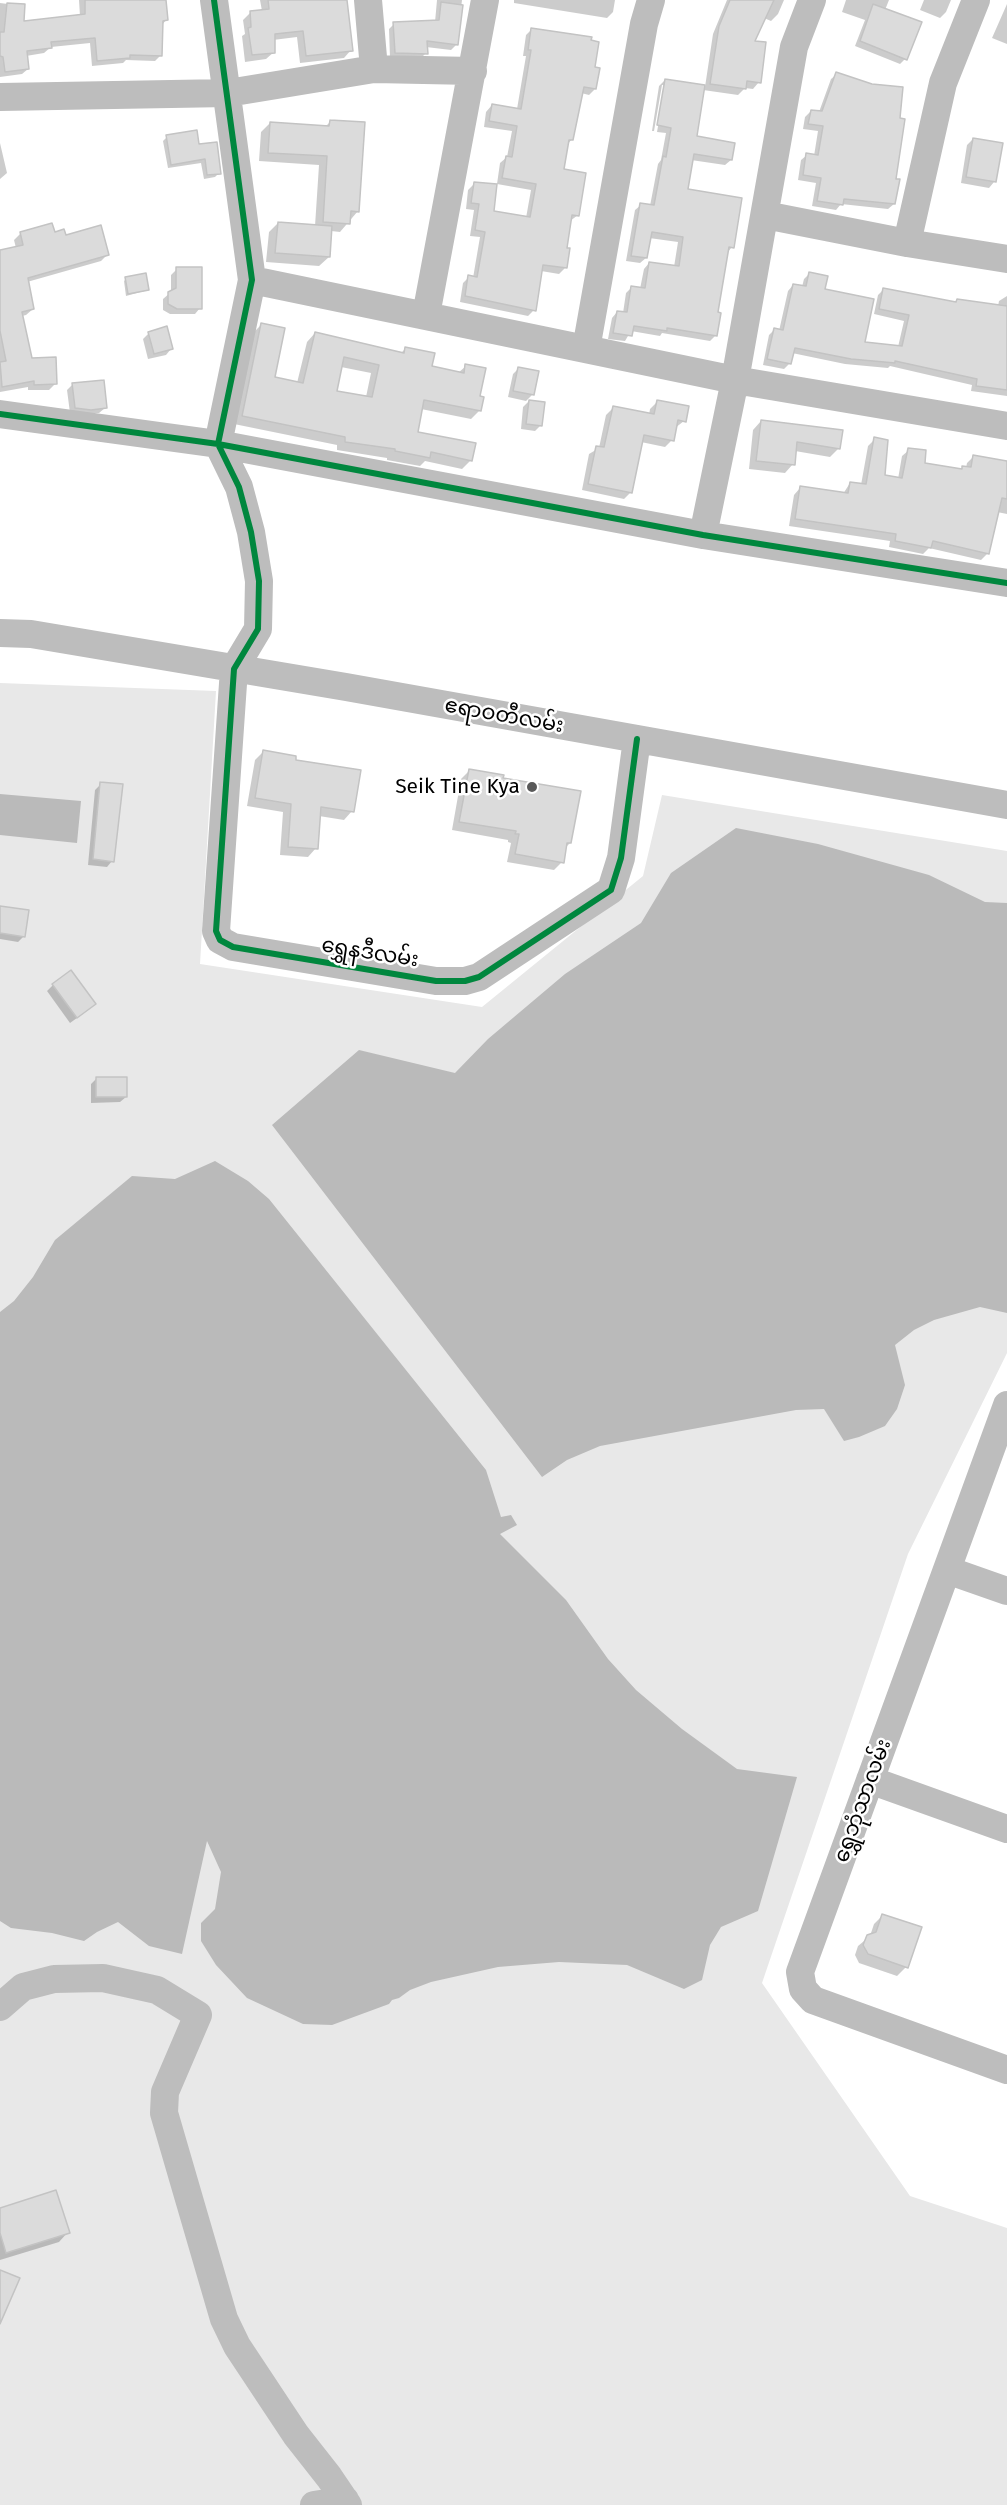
<!DOCTYPE html>
<meta charset="utf-8">
<style>
body{margin:0}
canvas{display:block;background:#fff}
</style>
<canvas width="1007" height="2505"></canvas>
<script>
const ctx = document.querySelector('canvas').getContext('2d');
ctx.lineJoin = 'round';
function paint(path, color) { ctx.fillStyle = color; ctx.fill(path, 'evenodd'); }
const shape = rows => new Path2D(rows.map(r => 'M' + r).join(''));
function stroke(path, color, width, dash) { ctx.strokeStyle = color; ctx.lineWidth = width; ctx.lineCap = dash ? 'butt' : 'round'; ctx.setLineDash(dash || []); ctx.stroke(path); }
function label(font, color, halo, rows, align = 'center') {
  ctx.font = font + ' "Fira Sans","Noto Sans Myanmar",sans-serif'; ctx.lineWidth = 5; ctx.setLineDash([]); ctx.textBaseline = 'middle'; ctx.strokeStyle = halo; ctx.fillStyle = color; for (const [text, x, y, turn = 0] of rows) {
    ctx.save(); ctx.translate(x, y); ctx.rotate((+turn || 0) * Math.PI / 180); ctx.textAlign = isNaN(turn) ? turn : align; if (halo) ctx.strokeText(text, 0, 0); ctx.fillText(text, 0, 0); ctx.restore();
  }
}
const green = shape([
 [0,683,216,691,200,964,482,1007,643,876,662,795,1007,851,1007,1353,908,1554,762,1983,910,2196,1007,2228,1007,2505,0,2505]
]);
const water = shape([
 [0,794,81,801,77,843,0,835],
 [736,828,818,844,929,875,985,902,1007,903,1007,1313,980,1307,934,1320,914,1330,895,1345,905,1385,897,1409,885,1426,859,1437,844,1441,824,1409,796,1410,600,1446,567,1460,542,1477,272,1125,359,1050,455,1073,488,1039,565,974,641,923,671,873],
 [215,1161,248,1181,269,1199,486,1470,501,1517,511,1515,517,1525,500,1534,566,1600,608,1659,636,1690,682,1729,737,1769,797,1777,758,1911,721,1927,710,1945,702,1980,684,1989,627,1965,559,1962,498,1967,431,1982,410,1990,399,1998,392,2000,389,2004,332,2025,303,2024,247,1998,216,1965,201,1941,201,1923,215,1909,221,1872,207,1841,182,1954,149,1946,118,1922,97,1932,84,1941,52,1933,11,1928,0,1921,0,1312,14,1301,33,1277,55,1240,132,1176,175,1179]
]);
const shadow = shape([
 [79,0,164,0,166,20,162,25,161,55,155,61,126,60,123,63,92,66,90,43,51,47,44,53,26,56,28,69,22,74,0,77,0,3,24,6,22,23,80,16],
 [260,0,339,0,351,50,344,58,300,63,297,37,273,40,274,52,266,59,245,62,242,36,245,34,243,20,250,13,262,11],
 [437,0,462,0,457,44,451,50,426,47,426,53,421,58,390,58,389,29,394,24,435,22],
 [514,0,615,0,613,12,607,18,514,3],
 [727,0,784,0,778,14,771,21,764,18,753,42,759,82,753,89,745,88,738,95,703,90,695,137,731,160,725,165,691,160,686,190,732,247,727,253,717,313,716,335,710,341,662,333,660,336,631,331,625,341,608,339,612,318,617,312,623,313,626,293,632,287,640,289,644,269,649,263,674,267,678,242,649,238,646,258,640,263,626,261,635,210,641,205,650,206,658,164,661,160,666,133,657,132,665,85,662,85,654,131,652,131,659,86,665,80,705,87,713,34],
 [846,0,889,0,885,10,905,59,900,64,855,46,865,20,842,12],
 [924,0,951,0,946,12,940,18,920,10],
 [1007,4,1007,44,992,38],
 [532,29,593,68,595,89,589,95,581,93,572,139,567,145,562,171,578,215,570,221,565,249,565,268,559,274,541,271,534,310,528,316,460,302,463,283,469,277,473,278,480,237,470,236,474,210,466,209,468,190,474,184,492,212,526,218,531,190,497,184,500,163,507,157,512,131,484,127,486,112,492,105,517,109,526,56,523,56,526,35],
 [837,74,894,180,894,204,888,209,841,204,836,210,812,206,816,183,798,180,801,160,807,155,814,156,818,131,803,129,805,117,811,111,819,112,831,79],
 [330,122,358,211,340,232,331,231,329,257,319,266,266,262,269,232,278,223,315,226,319,165,259,161,261,132,270,123,325,127],
 [167,137,198,146,219,173,215,177,204,179,201,163,168,168,163,141],
 [973,139,994,182,989,188,961,183,967,145],
 [0,143,7,173,0,179],
 [21,233,54,234,107,255,101,261,27,282,33,309,26,315,22,316,30,360,56,383,49,390,28,390,28,387,0,392,0,251,16,248,14,240],
 [177,269,200,308,195,314,170,314,163,310,163,299,171,292,171,275],
 [809,274,863,343,898,347,904,321,874,314,878,295,883,290,955,303,998,306,999,301,1007,296,1007,396,971,391,972,385,890,366,888,368,845,364,792,353,790,363,784,369,763,365,769,335,774,330,779,331,788,291,793,285,802,287,804,279],
 [126,279,148,290,126,296,124,281],
 [261,325,273,378,297,383,307,342,315,333,401,353,406,348,431,367,458,373,466,366,479,397,480,410,471,419,421,409,416,433,471,460,462,469,425,461,420,466,387,460,387,458,337,450,337,445,234,424,253,333],
 [341,367,371,373,366,397,335,392],
 [149,333,171,349,166,355,148,359,143,339],
 [519,368,537,372,532,395,526,401,508,397,513,374],
 [73,384,105,408,99,413,70,413,67,390],
 [529,401,541,425,535,431,521,429,523,407],
 [657,402,684,421,675,428,672,440,665,447,641,442,631,492,624,499,582,490,589,454,599,448,606,415,613,408,649,415,650,409],
 [761,421,838,449,830,457,795,451,793,464,785,473,749,469,753,430],
 [875,439,883,477,898,479,902,456,909,450,923,464,959,471,963,467,966,468,967,463,974,456,1007,462,1007,514,997,512,988,553,981,560,929,548,923,554,889,547,890,541,789,526,794,495,800,488,843,494,850,483,861,485,868,446],
 [263,752,294,761,352,811,344,820,319,816,316,848,308,857,280,855,283,812,247,806,255,760],
 [469,771,501,780,570,843,565,848,562,862,554,870,507,862,511,843,508,842,508,840,452,830,461,779],
 [101,784,112,861,107,867,88,865,95,790],
 [0,907,24,936,18,942,0,939],
 [53,985,88,1010,70,1023,47,991],
 [97,1078,126,1097,120,1102,91,1103,91,1084],
 [883,1915,906,1967,897,1976,859,1963,855,1955,858,1946,870,1936,874,1924],
 [0,2210,68,2232,59,2242,0,2260]
]);
const building = shape([
 [85,0,166,0,168,20,163,21,162,56,130,55,130,58,97,61,95,38,51,42,52,48,27,51,29,69,5,72,3,57,0,56,0,32,4,32,7,3,25,4,24,21,85,14,85,0],
 [268,0,347,0,353,51,306,56,303,31,275,34,275,53,252,55,248,28,251,27,250,11,269,9,268,0],
 [730,0,774,0,755,41,766,42,761,83,747,81,746,89,710,84,719,26,730,0],
 [441,2,463,5,458,45,427,41,428,54,395,53,393,22,439,20,441,2],
 [873,4,922,22,907,60,860,41,873,4],
 [531,28,592,37,591,40,599,42,595,67,600,68,596,89,584,87,573,140,569,140,564,169,586,173,579,216,572,215,567,248,570,248,567,268,543,265,536,311,465,296,468,275,477,277,485,232,475,230,479,204,471,203,474,182,497,184,494,211,530,217,536,184,502,178,506,156,512,157,517,126,489,121,492,104,521,109,531,50,528,50,531,28],
 [836,72,872,84,903,87,900,118,905,119,896,179,900,179,895,204,844,199,843,205,817,201,821,178,803,175,806,153,818,155,823,126,808,124,811,110,822,111,836,72],
 [665,79,705,85,697,136,735,143,732,160,694,154,688,189,742,198,734,248,729,247,718,312,721,313,717,336,667,328,667,331,634,326,632,336,613,333,617,311,627,312,631,286,645,288,649,262,679,266,683,237,652,232,647,258,631,256,640,203,654,205,663,156,666,157,671,128,657,125,665,79],
 [330,120,365,122,359,212,351,211,350,224,323,222,327,156,268,153,270,122,329,126,330,120],
 [197,130,199,144,217,142,221,174,207,175,205,159,171,165,166,135,197,130],
 [973,138,1003,143,996,182,966,177,973,138],
 [278,222,332,226,330,257,275,253,278,222],
 [52,223,55,232,64,229,66,235,101,225,109,255,28,278,34,309,22,312,32,358,56,357,57,384,34,385,34,381,2,387,0,362,6,361,0,331,0,250,23,245,20,232,52,223],
 [176,267,202,267,202,309,177,309,168,304,168,292,176,288,176,267],
 [809,272,828,276,825,289,874,299,865,342,902,346,909,315,879,309,883,288,956,302,957,299,1007,306,1007,390,976,386,977,379,895,361,895,363,851,359,795,348,791,364,767,359,774,328,783,330,793,284,806,286,809,272],
 [146,273,149,290,128,294,125,277,146,273],
 [261,323,285,328,275,377,303,383,315,332,404,353,405,347,435,353,432,366,464,373,465,364,486,368,480,396,484,397,481,411,424,400,418,432,476,443,472,461,431,452,430,458,395,451,395,449,345,442,345,437,242,416,261,323],
 [344,357,379,365,372,397,337,391,344,357],
 [167,326,173,349,154,354,148,332,167,326],
 [518,367,539,371,534,395,513,391,518,367],
 [104,380,107,408,91,410,75,408,72,383,104,380],
 [529,400,545,402,542,426,526,424,529,400],
 [657,400,689,406,686,422,678,420,674,441,644,435,632,493,588,484,596,446,604,447,613,406,654,414,657,400],
 [761,420,843,430,840,449,797,442,795,465,756,461,761,420],
 [874,437,888,440,885,475,902,478,908,448,926,450,925,463,962,469,962,466,971,467,973,455,1007,461,1007,499,1002,498,989,554,933,541,931,548,895,541,896,534,795,519,800,486,848,493,850,482,866,484,874,437],
 [263,750,296,756,296,760,361,770,354,812,321,807,318,849,288,847,291,804,255,798,263,750],
 [469,769,504,775,503,778,581,791,571,843,567,843,564,863,515,854,519,834,515,834,516,831,459,822,469,769],
 [100,782,123,784,114,862,93,859,100,782],
 [0,906,29,910,25,937,0,933,0,906],
 [71,970,96,1004,77,1018,52,984,71,970],
 [96,1077,127,1077,127,1097,96,1097,96,1077],
 [882,1914,922,1927,908,1968,868,1954,863,1945,867,1935,876,1932,882,1914],
 [56,2190,70,2233,6,2253,0,2233,0,2208,56,2190],
 [0,2270,20,2278,0,2324,0,2270]
]);
const minor = shape([
 [214,0,252,280,218,444,239,487,251,532,259,581,258,629,234,669,216,931,220,940,233,947,436,981,465,981,479,977,611,890,621,858,637,739],
 [368,0,374,69],
 [0,97,228,93,374,69,473,71],
 [765,215,907,243,1007,259],
 [907,243,943,83,976,0],
 [252,280,735,380,1007,426],
 [426,315,485,0],
 [586,349,644,24,651,0],
 [0,414,218,444,703,535,1007,583],
 [703,535,735,380,794,47,812,0],
 [0,633,31,634,346,687,1007,805],
 [1007,1405,800,1972,803,1989,813,2000,1007,2070],
 [947,1570,1007,1591],
 [870,1780,1007,1829],
 [0,2007,23,1987,54,1979,103,1978,157,1990,198,2015,165,2092,164,2113,224,2319,237,2346,296,2435,329,2477,348,2505],
 [314,2505,345,2500]
]);
const cycleway = shape([
 [214,0,252,280,218,444,239,487,251,532,259,581,258,629,234,669,216,931,220,940,233,947,436,981,465,981,479,977,611,890,621,858,637,739],
 [0,414,218,444,703,535,1007,583]
]);
const markers = [
 [532,787,6,"#595959"]
];
const streetNames = [
 ["ဧရာဝတီလမ်း",504,716,10],
 ["ရွှေနဒီလမ်း",370,953,9],
 ["ရွှေဘုံသာလမ်း",863,1801,-70]
];
const poiNames = [
 ["Seik Tine Kya",520,787]
];
paint(green, '#e8e8e8');
paint(water, '#bababa');
paint(shadow, '#0003');
paint(building, '#dbdbdb');
stroke(building, '#c3c3c3', 1.5);
stroke(minor, '#bdbdbd', 28);
stroke(cycleway, '#00873e', 6);
for (const [x, y, r, color] of markers) { const dot = new Path2D(); dot.arc(x, y, r, 0, 2 * Math.PI); ctx.fillStyle = color; ctx.fill(dot); stroke(dot, '#fff', 2); }
label('21px', '#000', '#fff', streetNames);
label('21px', '#000', '#fff', poiNames, 'right');
</script>
